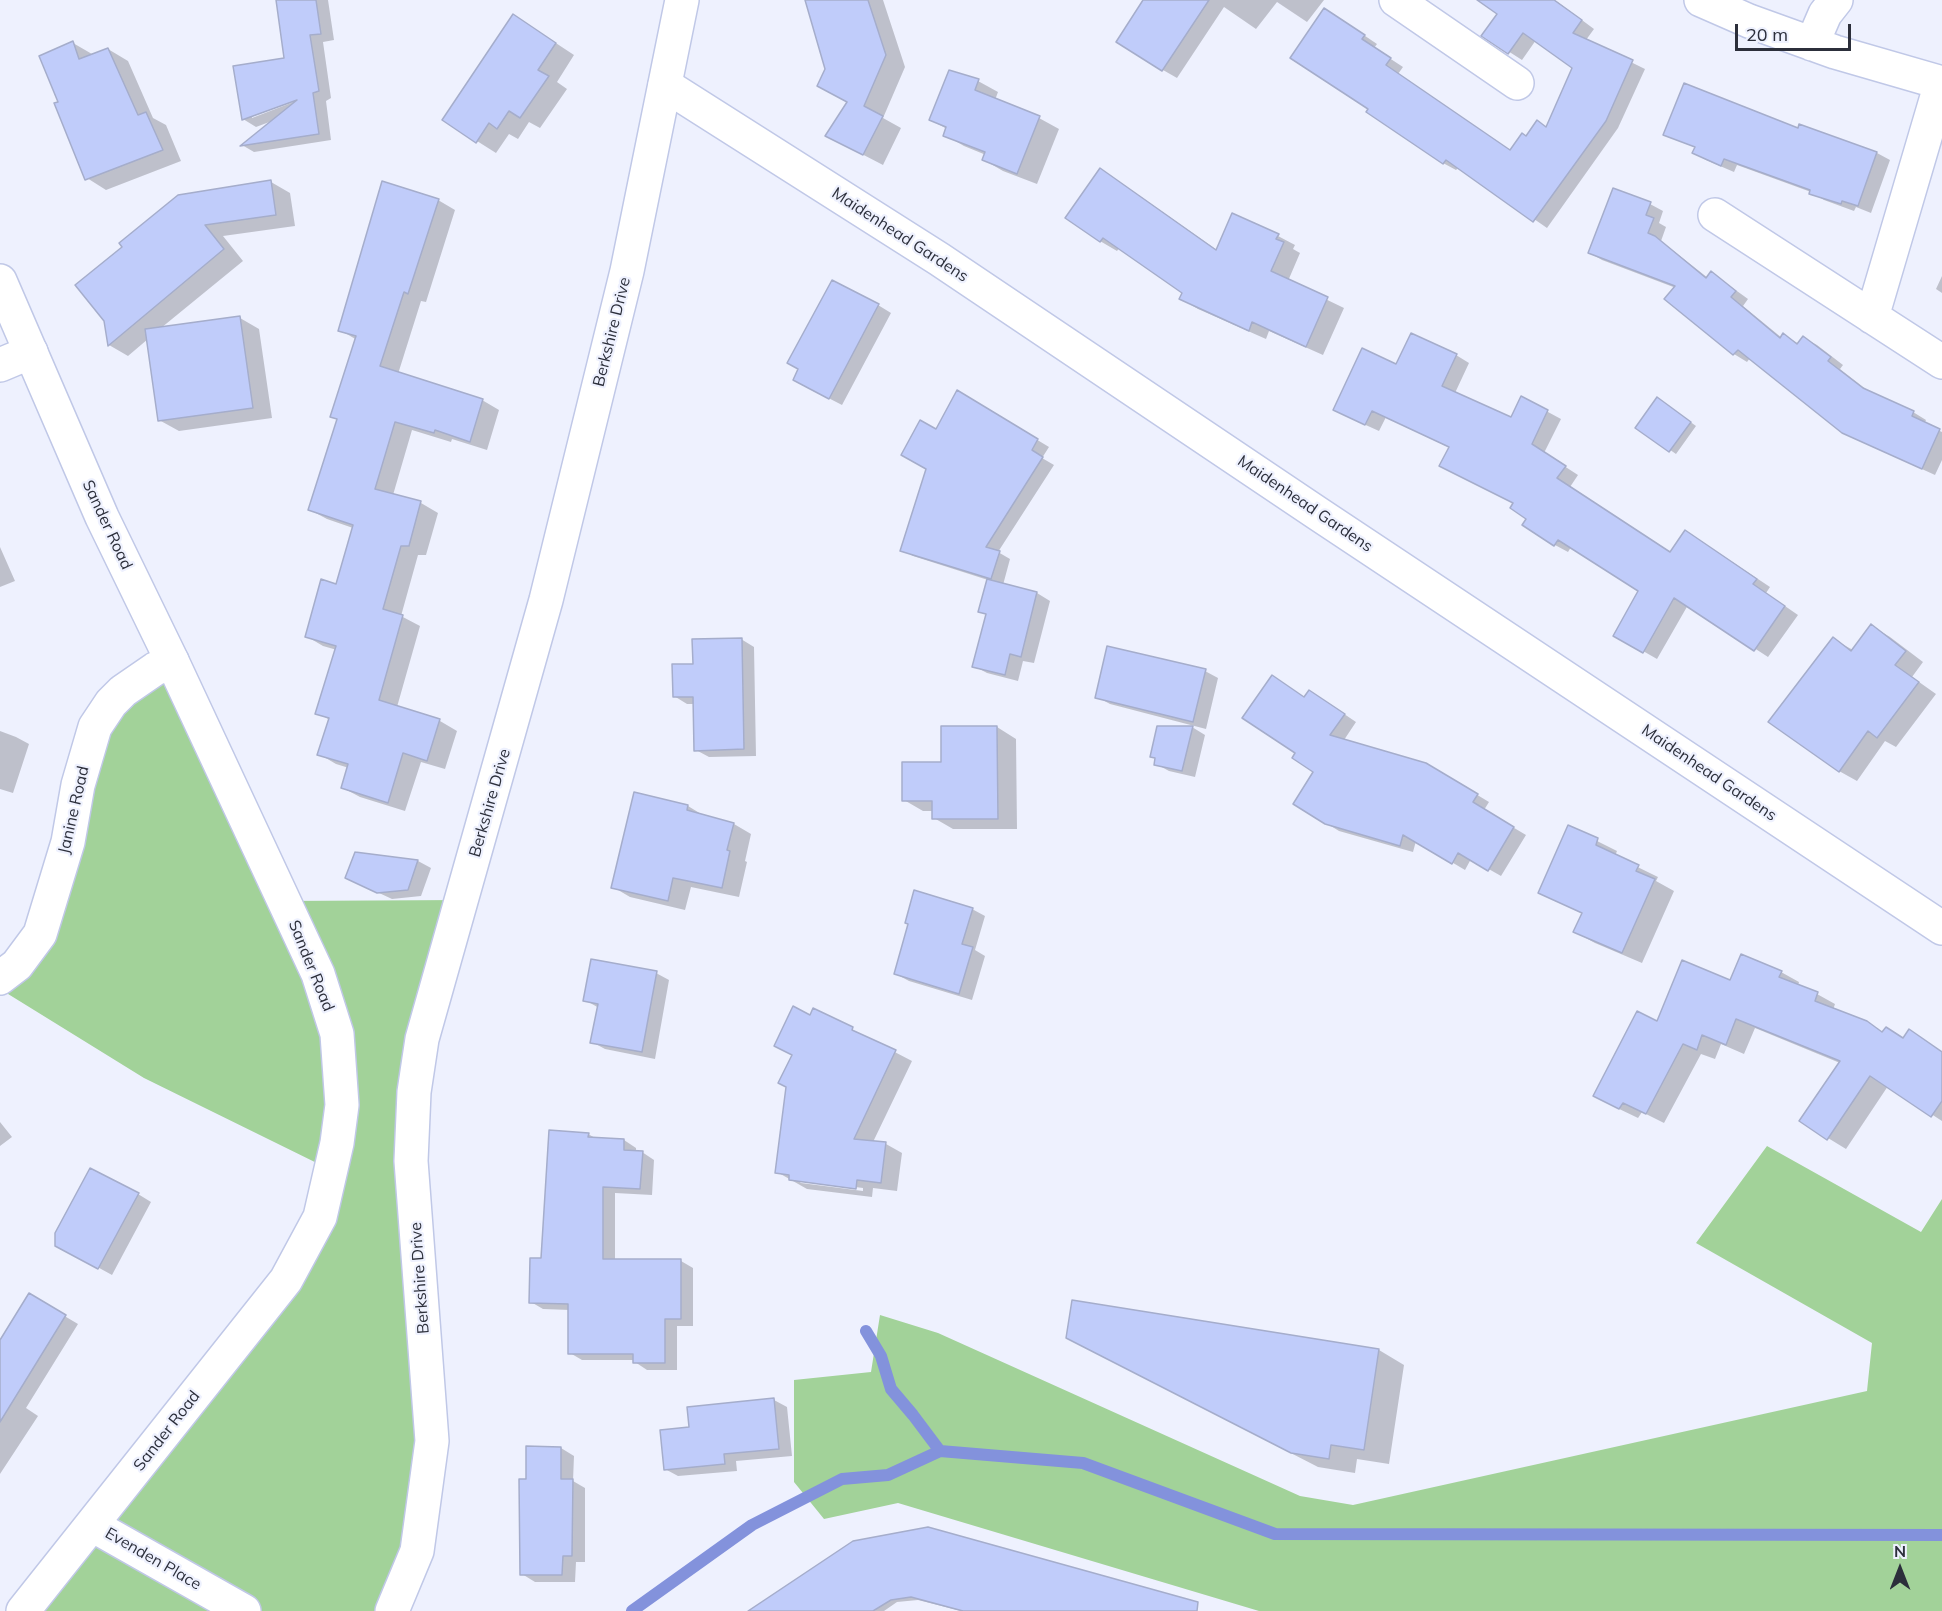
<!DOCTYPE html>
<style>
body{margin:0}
#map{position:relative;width:1942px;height:1611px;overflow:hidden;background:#eef1fe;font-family:Mulish,sans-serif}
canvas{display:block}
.north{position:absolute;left:1870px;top:1539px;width:60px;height:60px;-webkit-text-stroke:4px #eef1fe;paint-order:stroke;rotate:0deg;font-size:16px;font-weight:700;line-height:24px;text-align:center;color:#2c2f3b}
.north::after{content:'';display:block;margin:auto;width:21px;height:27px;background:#2c2f3b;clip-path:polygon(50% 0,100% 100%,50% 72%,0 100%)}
.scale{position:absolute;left:1735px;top:24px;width:116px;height:27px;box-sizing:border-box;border:3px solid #2c2f3b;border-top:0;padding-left:8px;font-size:18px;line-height:21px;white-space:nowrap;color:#2c2f3b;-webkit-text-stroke:4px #eef1fe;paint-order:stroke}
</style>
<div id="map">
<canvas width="1942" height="1611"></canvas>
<div class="north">N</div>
<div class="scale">20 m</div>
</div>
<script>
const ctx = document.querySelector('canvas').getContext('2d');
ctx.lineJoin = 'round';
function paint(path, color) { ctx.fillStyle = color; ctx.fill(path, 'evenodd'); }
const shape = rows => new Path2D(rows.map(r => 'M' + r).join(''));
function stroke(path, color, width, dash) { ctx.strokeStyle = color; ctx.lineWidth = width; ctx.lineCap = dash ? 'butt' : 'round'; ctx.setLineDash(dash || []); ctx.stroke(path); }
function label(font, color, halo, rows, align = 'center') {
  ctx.font = font + ' Mulish,sans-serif'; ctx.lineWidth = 4.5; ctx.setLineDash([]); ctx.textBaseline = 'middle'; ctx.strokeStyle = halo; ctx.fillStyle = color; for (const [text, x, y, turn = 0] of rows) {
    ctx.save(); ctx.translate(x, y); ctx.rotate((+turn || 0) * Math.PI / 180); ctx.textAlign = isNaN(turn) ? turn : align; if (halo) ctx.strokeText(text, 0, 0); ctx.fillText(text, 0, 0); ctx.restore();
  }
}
const green = shape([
 [172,662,283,901,462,900,415,1094,434,1439,392,1611,22,1611,257,1319,331,1170,144,1078,0,989,19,965,97,729],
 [1767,1146,1921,1232,1942,1199,1942,1611,1259,1611,898,1503,824,1519,794,1482,794,1380,871,1372,880,1315,938,1333,1300,1496,1353,1505,1867,1391,1872,1343,1696,1243]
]);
const shadow = shape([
 [278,0,328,0,334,40,323,42,331,98,326,101,331,140,254,152,242,145,272,121,256,127,243,119,286,60],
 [303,96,304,98,252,118,252,115],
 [807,0,883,0,905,67,883,118,901,128,883,165,827,136,849,102,826,69],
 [1145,0,1324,0,1307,22,1277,2,1256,29,1224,7,1177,78,1163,70],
 [1488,0,1555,0,1594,29,1586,40,1645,69,1618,128,1547,228,1459,167,1456,170,1443,163,1371,109,1337,17,1377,44,1374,48,1403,67,1398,74,1511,151,1527,138,1547,128,1574,67,1536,40,1522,60,1483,35,1502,10],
 [533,28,574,55,557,82,567,89,540,128,529,122,518,139,509,134,496,153,477,141],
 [73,43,92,54,108,49,128,61,153,118,166,125,181,161,106,190,87,178,60,103],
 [978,81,998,92,995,100,1039,118,1059,129,1037,184,1003,171,984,160,986,155,964,146,945,135,947,129,931,120],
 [1800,126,1877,153,1890,160,1871,213,1856,207,1854,211,1824,200,1811,192,1737,165,1734,172,1706,160,1694,153,1696,148,1665,134,1799,129],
 [1100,170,1117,180,1217,250,1278,236,1295,245,1293,249,1300,253,1288,281,1344,308,1323,355,1269,331,1266,339,1198,309,1181,299,1184,293,1120,247,1117,251,1100,241],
 [271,182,290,193,295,226,223,236,243,261,161,328,240,318,259,329,272,418,179,431,159,420,148,339,128,356,109,345,105,320,78,285],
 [1614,190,1650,204,1663,211,1659,223,1666,227,1661,241,1708,278,1712,273,1748,299,1743,306,1782,338,1784,335,1799,344,1804,338,1817,345,1843,365,1840,369,1871,393,1913,412,1926,420,1924,424,1942,432,1942,460,1935,475,1856,439,1750,358,1747,362,1734,354,1667,299,1676,288,1602,260,1590,253],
 [438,200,455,210,426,302,421,301,398,374,482,400,499,410,487,450,452,439,451,442,412,430,393,495,421,503,438,513,426,555,418,555,401,616,420,626,397,707,440,721,457,731,445,769,421,762,405,811,360,797,343,788,349,768,336,764,319,754,330,720,317,713,337,650,323,646,306,636,337,586,353,528,327,519,310,510,338,420,332,417,357,340,340,330],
 [1942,276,1942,293,1936,289],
 [878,305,891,313,842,405,807,387],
 [1456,355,1469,363,1455,393,1511,419,1522,398,1561,419,1544,453,1578,475,1570,487,1671,554,1686,531,1770,587,1766,593,1798,615,1768,657,1688,605,1657,659,1615,635,1640,591,1571,547,1568,552,1555,545,1514,503,1450,448,1386,417,1379,431,1348,417,1397,366],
 [958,392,1049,447,1042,458,1054,465,998,552,1010,559,1003,585,1037,593,1050,601,1034,663,1023,661,1018,681,987,673,974,666,987,615,980,611,988,580,913,556,902,550,928,469,936,431],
 [1663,402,1696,426,1676,454,1637,427],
 [0,547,15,581,0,587],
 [1872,626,1890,637,1923,662,1912,677,1936,694,1896,747,1885,741,1857,781,1839,771,1833,639,1853,650],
 [741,639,754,647,756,756,709,757,696,750,695,704,687,704,674,696,694,666],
 [1205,671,1218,678,1206,729,1110,704,1097,697],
 [1310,691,1356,722,1344,740,1426,764,1489,802,1484,810,1526,835,1501,876,1471,859,1465,870,1416,841,1413,852,1339,831,1326,823,1315,772,1297,753,1305,698],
 [997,727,1016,739,1017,829,953,829,934,818,934,811,923,811,904,800,942,763],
 [1192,727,1205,735,1195,777,1169,771,1156,764,1157,759,1152,756],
 [0,731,16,737,29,744,13,793,0,789],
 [688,806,706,817,734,824,751,834,745,861,747,862,739,897,691,887,685,910,630,897,613,887],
 [1569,827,1617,851,1615,856,1658,877,1656,881,1674,891,1642,963,1595,943,1575,932,1583,914,1540,892],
 [356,854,418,861,431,868,421,896,392,899,347,878],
 [972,909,985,916,975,950,985,956,972,1000,909,981,896,974],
 [1781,972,1799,982,1798,986,1817,994,1835,1004,1833,1010,1883,1033,1904,1039,1927,1042,1942,1052,1942,1121,1888,1086,1846,1149,1828,1138,1840,1063,1755,1028,1744,1054,1721,1044,1715,1059,1701,1054,1664,1123,1642,1112,1638,1118,1613,1106,1658,1023,1731,982],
 [656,973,669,980,655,1059,605,1049,592,1042,599,1008,585,1000],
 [814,1010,912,1061,873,1142,886,1144,902,1153,897,1191,873,1188,872,1197,807,1189,777,1172,793,1056,776,1046,811,1017],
 [798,1180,863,1188,863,1191,801,1183],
 [0,1122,12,1137,0,1146],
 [588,1134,597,1139,624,1140,636,1148,636,1152,642,1152,654,1160,652,1195,615,1193,615,1261,681,1261,693,1268,693,1326,677,1326,677,1370,647,1370,635,1362,635,1360,582,1360,570,1353,570,1310,543,1309,531,1302,542,1260],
 [138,1194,151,1202,112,1275,70,1252],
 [29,1295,78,1324,26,1408,38,1416,0,1474,0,1343],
 [1067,1338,1379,1350,1404,1365,1389,1464,1357,1459,1355,1473,1318,1467],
 [774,1400,787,1407,792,1456,736,1461,737,1471,678,1476,665,1469,691,1428],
 [561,1448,574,1456,573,1481,585,1488,585,1562,576,1562,575,1582,535,1582,522,1574,527,1480],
 [853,1543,1146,1611,961,1611,918,1600,897,1602,884,1611,750,1611]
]);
const stream = shape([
 [866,1331,881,1356,891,1389,913,1415,940,1451,1083,1463,1275,1534,1942,1535],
 [632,1611,752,1525,842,1479,888,1475,940,1451]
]);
const building = shape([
 [276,0,316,0,321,34,310,35,319,91,313,93,319,134,240,146,297,100,242,120,233,66,284,58,276,0],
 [805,0,868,0,886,55,864,106,883,116,863,155,825,136,847,102,817,86,825,69,805,0],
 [1143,0,1209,0,1162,71,1116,42,1143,0],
 [1477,0,1554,0,1582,20,1573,33,1633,60,1606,121,1533,222,1446,160,1443,164,1366,112,1368,109,1290,58,1324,8,1365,35,1362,39,1391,58,1386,65,1510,150,1522,133,1526,136,1537,120,1546,127,1572,68,1523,33,1508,54,1481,36,1497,14,1477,0],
 [513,14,556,43,538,70,549,76,520,118,509,111,497,129,489,123,476,143,442,120,513,14],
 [73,41,79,59,108,48,138,115,146,112,163,150,85,180,54,103,58,102,39,56,73,41],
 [949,70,979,79,975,90,1040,116,1017,174,982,160,985,152,943,136,946,127,929,120,949,70],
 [1684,83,1798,128,1799,124,1877,152,1858,206,1842,201,1841,204,1809,194,1810,190,1724,159,1721,166,1692,153,1695,147,1663,135,1684,83],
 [1100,168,1216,250,1232,213,1279,234,1276,239,1284,242,1271,271,1328,297,1306,347,1252,322,1249,331,1179,299,1182,293,1103,238,1100,242,1065,218,1100,168],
 [271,180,276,215,205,225,224,249,108,346,104,321,75,285,122,247,119,243,178,195,271,180],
 [382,181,439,199,408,294,404,292,380,366,483,399,470,442,435,430,434,433,395,422,375,489,421,501,409,546,401,546,383,609,403,615,379,700,440,719,427,761,403,753,388,803,341,788,348,764,317,755,329,718,315,714,336,646,305,637,321,579,336,584,353,525,308,510,337,419,330,417,356,336,338,331,382,181],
 [1613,188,1651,202,1646,215,1654,218,1648,233,1655,236,1706,278,1711,271,1736,291,1731,297,1780,338,1783,333,1797,344,1803,336,1831,357,1828,361,1863,388,1914,411,1912,416,1940,429,1922,469,1842,433,1738,350,1733,355,1664,299,1675,286,1588,253,1613,188],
 [832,280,879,304,829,399,793,380,798,369,787,363,832,280],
 [240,316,253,408,158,421,145,329,240,316],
 [1411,333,1457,354,1442,386,1511,417,1521,396,1548,410,1532,444,1566,466,1557,478,1670,552,1685,530,1757,579,1753,584,1785,606,1754,651,1674,598,1643,653,1613,636,1638,591,1558,540,1554,546,1522,525,1526,519,1510,508,1513,503,1439,466,1449,447,1372,411,1365,425,1333,410,1362,348,1396,364,1411,333],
 [957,390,1038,439,1032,450,1043,457,986,547,1000,551,991,579,900,551,926,469,901,455,920,420,936,429,957,390],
 [1657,397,1691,422,1669,452,1635,428,1657,397],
 [987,579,1037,592,1021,657,1010,654,1005,675,972,667,986,614,978,612,987,579],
 [1871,624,1906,651,1895,665,1919,682,1877,738,1868,731,1839,772,1768,722,1833,637,1851,651,1871,624],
 [742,638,744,749,694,751,693,697,673,697,672,664,693,664,692,639,742,638],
 [1107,646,1206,669,1193,722,1095,698,1107,646],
 [1272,675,1304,697,1309,690,1345,714,1330,735,1426,763,1478,794,1473,802,1514,827,1488,871,1458,853,1452,864,1403,835,1400,846,1325,824,1293,804,1313,772,1292,758,1295,753,1242,718,1272,675],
 [941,726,997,726,998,819,932,819,932,801,902,801,902,762,941,762,941,726],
 [1157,726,1193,726,1182,771,1154,765,1155,758,1150,757,1157,726],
 [634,792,688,805,687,810,734,823,727,850,730,851,722,888,673,878,668,901,611,888,634,792],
 [1568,825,1598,838,1596,845,1639,865,1636,871,1655,879,1622,953,1573,932,1582,913,1538,893,1568,825],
 [355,852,418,860,408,890,377,893,345,878,355,852],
 [914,890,973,908,962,944,973,947,959,994,894,974,908,924,905,923,914,890],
 [1741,954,1782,971,1779,977,1818,992,1815,1001,1867,1021,1882,1032,1886,1027,1903,1038,1909,1029,1942,1052,1942,1101,1931,1117,1870,1076,1827,1140,1799,1121,1840,1061,1736,1019,1726,1045,1702,1035,1697,1050,1683,1044,1646,1114,1623,1103,1619,1109,1593,1096,1637,1011,1657,1021,1682,960,1730,980,1741,954],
 [591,959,657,971,642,1052,590,1043,598,1004,583,1001,591,959],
 [793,1006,810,1015,813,1008,853,1027,852,1030,896,1050,854,1139,886,1142,881,1183,857,1180,856,1189,789,1180,789,1175,775,1173,786,1087,778,1083,792,1055,774,1046,793,1006],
 [549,1130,589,1133,588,1137,624,1139,624,1150,643,1151,640,1189,603,1187,603,1259,681,1259,681,1319,665,1319,665,1363,633,1363,633,1354,568,1354,568,1304,529,1303,530,1258,541,1258,549,1130],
 [90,1168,139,1193,98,1269,55,1246,55,1233,90,1168],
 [29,1293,66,1315,0,1422,0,1340,29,1293],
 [1072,1300,1379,1349,1364,1450,1331,1445,1329,1459,1291,1453,1066,1338,1072,1300],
 [774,1398,779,1449,724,1454,725,1464,664,1470,660,1430,689,1427,687,1407,774,1398],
 [526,1446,561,1447,561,1479,573,1479,572,1556,563,1556,562,1575,520,1575,519,1479,526,1479,526,1446],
 [928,1527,1198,1602,1197,1611,963,1611,911,1597,891,1600,873,1611,748,1611,853,1541,928,1527]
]);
const street = shape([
 [1396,0,1517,83],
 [1701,0,1749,21,1835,52,1942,83],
 [1812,44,1825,14,1836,0],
 [665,85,939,259,1317,513,1942,928],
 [1715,215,1942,362],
 [1872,317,1941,83],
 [0,365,31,352],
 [0,978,17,965,40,934,68,842,78,785,95,727,111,703,123,691,155,669,172,661]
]);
const secondary = shape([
 [0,281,102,517,172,661,318,974,337,1034,342,1105,337,1143,320,1217,286,1280,23,1611],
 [92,1525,244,1611],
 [392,1611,417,1551,432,1441,411,1161,414,1092,422,1039,546,600,627,271,682,0]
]);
const streetNames = [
 ["Maidenhead Gardens",900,235,33],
 ["Berkshire Drive",612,332,-76],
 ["Maidenhead Gardens",1305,504,34],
 ["Sander Road",107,525,65],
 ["Maidenhead Gardens",1709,773,34],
 ["Berkshire Drive",490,803,-74],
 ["Janine Road",74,810,-77],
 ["Sander Road",311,966,68],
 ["Berkshire Drive",420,1278,-94],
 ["Sander Road",167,1431,-52],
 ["Evenden Place",153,1559,30]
];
paint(green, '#a2d299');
paint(shadow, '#0003');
stroke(stream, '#8392dc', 12);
paint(building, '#c0ccfa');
stroke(building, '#a5adcb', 1.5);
stroke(street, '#c0c8e7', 36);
stroke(secondary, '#c0c8e7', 36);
stroke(street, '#fff', 33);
stroke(secondary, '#fff', 33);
label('16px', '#2c2f3b', '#eef1fe', streetNames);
</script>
